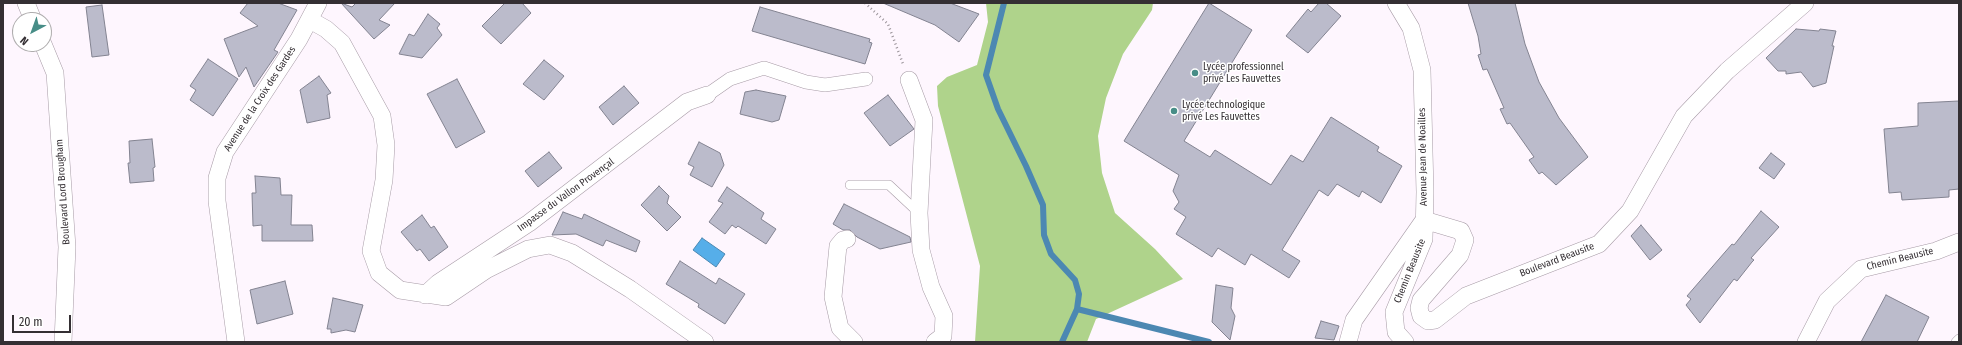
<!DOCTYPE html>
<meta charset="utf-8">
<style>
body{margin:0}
#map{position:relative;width:1962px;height:345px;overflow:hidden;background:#fef6fe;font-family:"Fira Sans Condensed",sans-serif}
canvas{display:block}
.frame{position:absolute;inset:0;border:4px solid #342f33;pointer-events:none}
.north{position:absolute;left:12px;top:12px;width:40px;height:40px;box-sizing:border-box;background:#fff;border:1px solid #aeacad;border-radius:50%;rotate:221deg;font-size:11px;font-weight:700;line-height:16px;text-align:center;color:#342f33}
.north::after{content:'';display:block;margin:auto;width:14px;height:18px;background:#478d87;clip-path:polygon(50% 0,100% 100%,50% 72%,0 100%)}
.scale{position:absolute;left:12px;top:315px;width:59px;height:18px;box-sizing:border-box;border:2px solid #342f33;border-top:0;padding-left:5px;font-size:12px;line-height:14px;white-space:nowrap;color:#342f33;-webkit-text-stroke:3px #fff;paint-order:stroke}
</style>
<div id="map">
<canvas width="1962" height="345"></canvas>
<div class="frame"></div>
<div class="north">N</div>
<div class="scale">20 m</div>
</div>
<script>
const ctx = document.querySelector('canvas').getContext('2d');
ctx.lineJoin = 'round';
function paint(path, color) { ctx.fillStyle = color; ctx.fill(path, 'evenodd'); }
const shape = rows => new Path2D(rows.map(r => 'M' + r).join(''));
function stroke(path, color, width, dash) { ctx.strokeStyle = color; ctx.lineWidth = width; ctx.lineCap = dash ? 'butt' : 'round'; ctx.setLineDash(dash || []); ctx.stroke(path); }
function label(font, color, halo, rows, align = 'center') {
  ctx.font = font + ' "Fira Sans Condensed",sans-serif'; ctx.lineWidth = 3; ctx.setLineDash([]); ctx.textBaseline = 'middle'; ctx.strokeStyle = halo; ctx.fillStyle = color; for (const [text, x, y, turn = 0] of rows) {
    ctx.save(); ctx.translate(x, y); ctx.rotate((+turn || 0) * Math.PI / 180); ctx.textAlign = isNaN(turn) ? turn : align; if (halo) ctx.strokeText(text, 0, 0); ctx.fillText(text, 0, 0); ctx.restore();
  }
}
const green = shape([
 [986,3,1153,3,1152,10,1123,54,1106,98,1098,136,1102,173,1115,213,1155,249,1183,279,1096,319,1087,342,975,342,980,266,938,106,937,86,947,77,977,65,988,22]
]);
const water = shape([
 [702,238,725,254,716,267,693,250,702,238]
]);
const stream = shape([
 [1004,3,986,75,998,109,1026,166,1043,205,1044,235,1051,254,1075,280,1079,294,1077,309,1062,342],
 [1077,309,1209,342]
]);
const building = shape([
 [248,3,278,3,297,10,274,50,278,52,254,87,246,67,239,77,224,39,258,26,240,13,248,3],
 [341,3,352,7,356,3,395,3,379,20,390,25,374,39,341,3],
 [505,3,522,3,531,13,501,44,482,26,505,3],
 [883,3,950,3,979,14,959,42,935,25,883,3],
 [1209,3,1252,30,1184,141,1210,157,1215,150,1271,185,1291,155,1303,162,1331,117,1379,147,1377,151,1402,166,1381,203,1362,191,1359,197,1337,184,1328,196,1319,190,1282,250,1300,261,1289,278,1251,254,1245,265,1218,248,1212,257,1176,234,1186,217,1174,209,1179,202,1173,191,1179,175,1124,141,1209,3],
 [1319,3,1326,3,1341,16,1308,53,1286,36,1308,9,1311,12,1319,3],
 [1468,3,1515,3,1525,44,1539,82,1559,118,1588,157,1556,185,1542,172,1539,174,1529,160,1534,157,1510,123,1507,124,1500,109,1504,108,1487,69,1483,70,1478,55,1481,54,1478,36,1468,3],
 [102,5,109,55,92,57,86,7,102,5],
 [760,7,870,39,869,42,872,43,865,64,752,31,760,7],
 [428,14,440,24,437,28,442,35,422,58,399,54,409,34,414,36,428,14],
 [1796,29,1819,31,1820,29,1836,31,1832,46,1834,46,1826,83,1813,87,1801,72,1786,74,1786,71,1778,71,1766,58,1796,29],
 [208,59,238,79,213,116,190,100,196,90,190,86,208,59],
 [544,60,564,76,544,100,523,84,544,60],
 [319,76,331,93,327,95,330,118,307,123,300,90,319,76],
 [457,79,485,132,456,148,427,94,457,79],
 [624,86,639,103,613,125,599,107,624,86],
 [756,90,786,96,779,120,772,122,740,114,745,92,756,90],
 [888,95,914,129,890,146,864,113,888,95],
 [1959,101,1959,189,1949,190,1949,197,1902,200,1901,192,1889,193,1884,129,1918,126,1918,103,1959,101],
 [152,139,155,167,153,168,154,181,130,183,128,163,130,163,129,141,152,139],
 [699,142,720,153,724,165,712,187,690,175,694,167,688,164,699,142],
 [549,152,562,168,538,187,525,171,549,152],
 [1771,153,1785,164,1774,179,1759,168,1771,153],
 [255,176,280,178,281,195,292,195,291,225,312,225,313,241,262,241,262,225,253,226,252,193,256,193,255,176],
 [659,186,669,196,667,203,681,217,667,231,641,205,659,186],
 [727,187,764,213,761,219,776,229,766,244,738,226,736,228,732,225,725,234,709,222,723,203,718,201,727,187],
 [844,204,910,237,911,242,880,249,857,237,850,230,843,230,833,224,844,204],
 [1761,211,1779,227,1751,258,1754,260,1752,262,1737,281,1734,279,1700,323,1686,305,1691,299,1687,296,1732,244,1734,245,1761,211],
 [563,212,582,219,584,214,640,241,636,252,606,240,603,246,576,234,552,235,563,212],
 [422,215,431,228,434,226,448,247,429,261,420,249,417,251,401,232,422,215],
 [1641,225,1662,250,1650,260,1631,236,1641,225],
 [680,261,716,284,719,278,745,294,725,324,698,307,699,304,666,284,680,261],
 [285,281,293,314,257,324,250,290,285,281],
 [1216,285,1233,288,1231,308,1235,316,1230,340,1212,322,1216,285],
 [1886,295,1929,317,1917,342,1861,342,1886,295],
 [333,298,363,305,355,332,346,330,331,333,331,329,327,329,333,298],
 [1321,321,1339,326,1334,340,1315,338,1321,321]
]);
const path = shape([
 [865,3,888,24,903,64]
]);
const service = shape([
 [850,185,889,185,919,213],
 [1956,342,1959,339]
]);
const pedestrian = shape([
 [707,95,730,79,764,68,806,82,825,85,866,79]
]);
const minor = shape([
 [26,3,33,20],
 [1396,3,1411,28,1422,70,1425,192,1424,239,1394,312,1396,332,1405,342],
 [310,20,326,29,342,43,382,116,386,145,384,180,371,251,379,273,400,290,446,297,486,270,528,249,550,245,572,253,630,289,705,342],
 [43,44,55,73,67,247,63,342],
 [909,80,924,120,919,213,921,250,931,287,944,316,943,336,935,342],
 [1424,220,1461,231,1465,240,1460,255,1421,300,1419,308,1421,316,1428,321,1435,320,1466,296,1599,244,1630,211,1684,116,1727,71,1805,3],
 [847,239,843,240,838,246,833,297,840,328,854,342],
 [425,295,438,283,529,223,687,102,707,95],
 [236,342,217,201,217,178,225,152,299,39,318,3],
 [1348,342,1354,320,1424,220],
 [1806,342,1827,301,1861,269,1936,251,1959,242]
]);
const markers = [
 [1195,73,4,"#478d87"],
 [1174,111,4,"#478d87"]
];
const poiNames = [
 ["Lycée professionnel",1203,67],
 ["privé Les Fauvettes",1203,79],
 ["Lycée technologique",1182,105],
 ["privé Les Fauvettes",1182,117]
];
const streetNames = [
 ["Avenue de la Croix des Gardes",260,99,-57],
 ["Avenue Jean de Noailles",1423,157,-91],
 ["Boulevard Lord Brougham",63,192,-94],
 ["Impasse du Vallon Provençal",566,195,-36],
 ["Chemin Beausite",1900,259,-14],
 ["Boulevard Beausite",1557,260,-21],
 ["Chemin Beausite",1410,271,-68]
];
paint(green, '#afd38b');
paint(water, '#56aee9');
stroke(water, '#4c88b2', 1);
stroke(stream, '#4c88b2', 6);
paint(building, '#bbbbcb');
stroke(building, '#838391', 1);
stroke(service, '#a79ba6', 10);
stroke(pedestrian, '#a79ba6', 14);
stroke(minor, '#a79ba6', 18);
stroke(path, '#9c959b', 2.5, [1, 3]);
stroke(service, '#fff', 9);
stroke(pedestrian, '#fff', 13);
stroke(minor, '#fff', 17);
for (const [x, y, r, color] of markers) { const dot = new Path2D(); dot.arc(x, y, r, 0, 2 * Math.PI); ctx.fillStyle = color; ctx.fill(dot); stroke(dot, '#fff', 1.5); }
label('10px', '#342f33', '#fff', poiNames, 'left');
label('10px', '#342f33', '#fff', streetNames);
</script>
